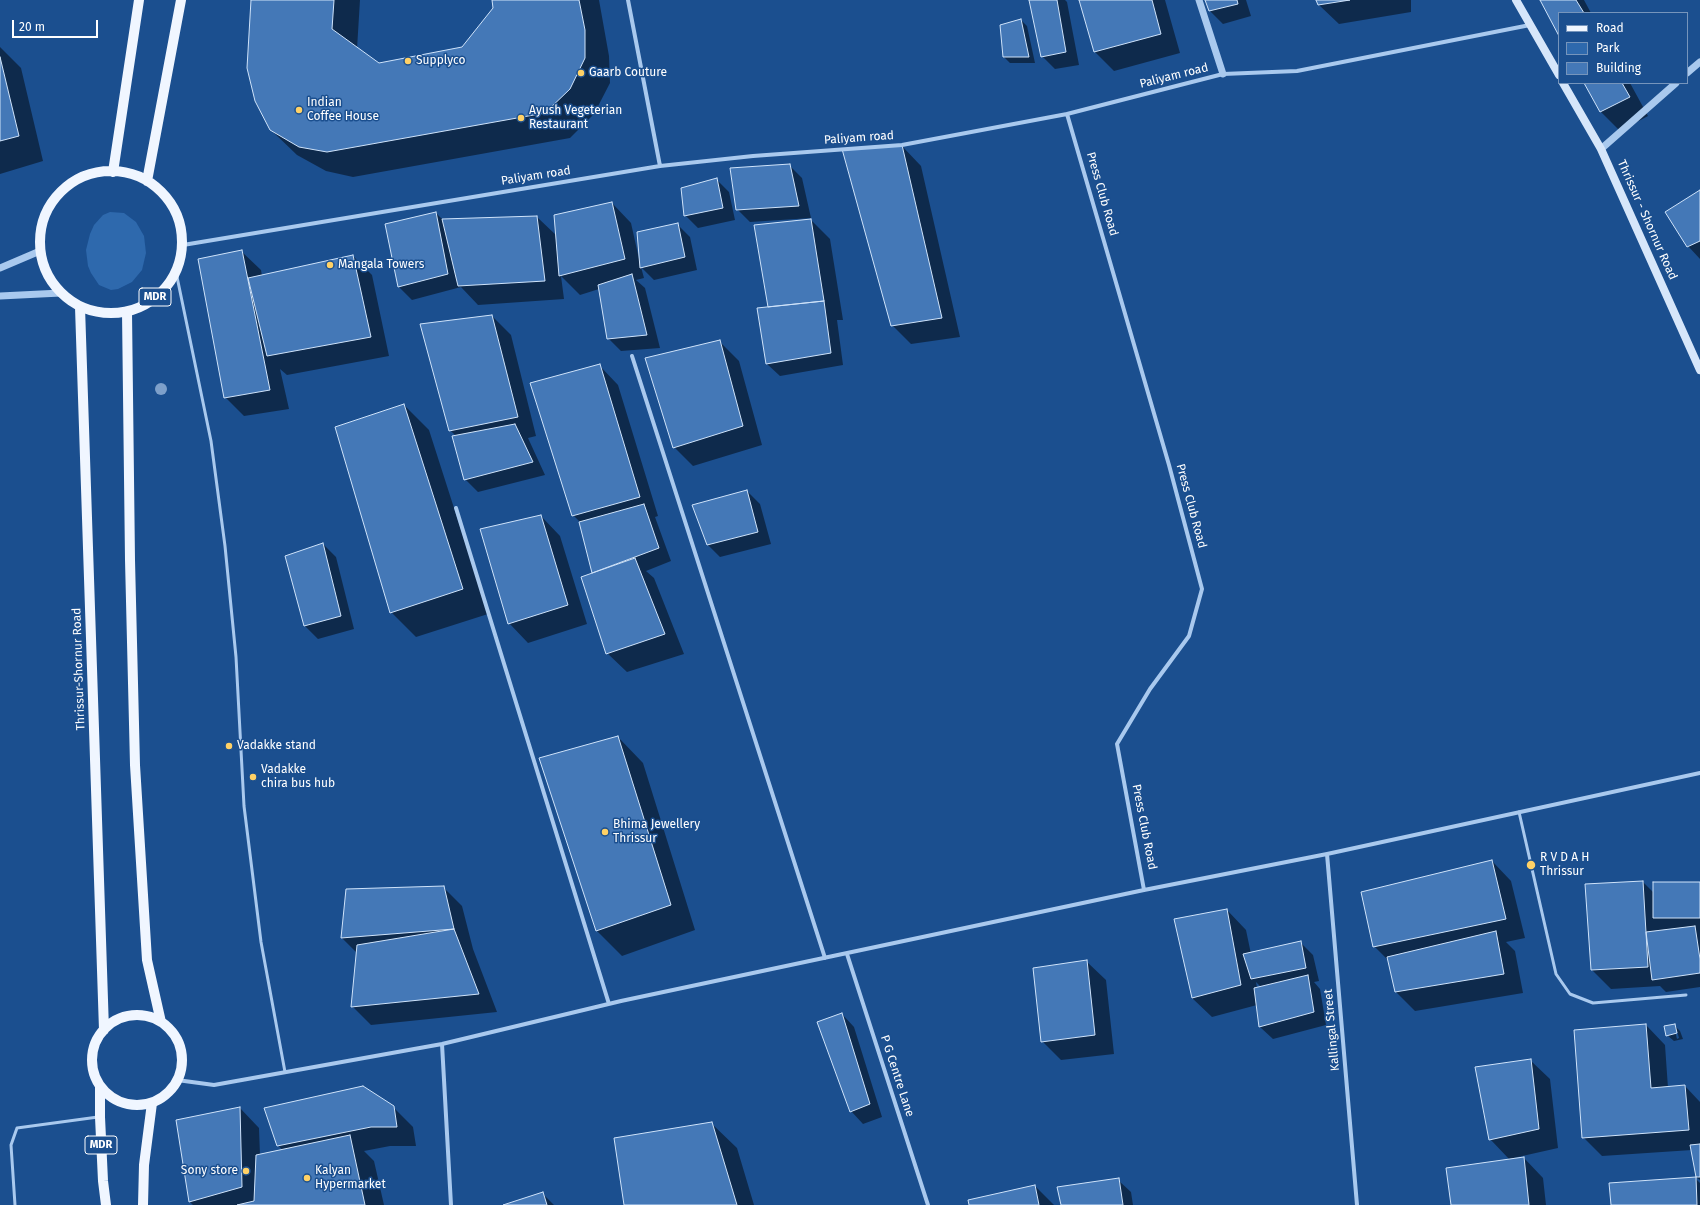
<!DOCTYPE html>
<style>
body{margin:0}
#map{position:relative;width:1700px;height:1205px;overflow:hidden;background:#1b4f8f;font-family:"Fira Sans",sans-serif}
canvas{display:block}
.legend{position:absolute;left:1558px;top:12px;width:130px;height:72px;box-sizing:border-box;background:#1b4f8f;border:1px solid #7695bc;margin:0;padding:5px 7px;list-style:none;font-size:12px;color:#fff}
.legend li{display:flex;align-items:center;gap:8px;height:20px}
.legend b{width:20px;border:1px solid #7695bc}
.scale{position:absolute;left:12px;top:20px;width:86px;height:18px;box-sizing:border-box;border:2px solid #fff;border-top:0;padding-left:5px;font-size:12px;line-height:14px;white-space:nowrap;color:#fff;-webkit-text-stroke:3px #1b4f8f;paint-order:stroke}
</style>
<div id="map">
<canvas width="1700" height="1205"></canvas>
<ul class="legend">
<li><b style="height:5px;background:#f0f6ff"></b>Road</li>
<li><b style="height:11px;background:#2e69ad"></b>Park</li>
<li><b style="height:11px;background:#4478b7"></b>Building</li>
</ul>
<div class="scale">20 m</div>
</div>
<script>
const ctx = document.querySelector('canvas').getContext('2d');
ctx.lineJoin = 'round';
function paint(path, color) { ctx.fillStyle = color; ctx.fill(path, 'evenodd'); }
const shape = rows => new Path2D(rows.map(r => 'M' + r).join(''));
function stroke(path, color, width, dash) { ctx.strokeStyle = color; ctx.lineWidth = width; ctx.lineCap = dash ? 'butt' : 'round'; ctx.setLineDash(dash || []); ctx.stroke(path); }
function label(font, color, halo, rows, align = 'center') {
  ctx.font = font + ' "Fira Sans",sans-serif'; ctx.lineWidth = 3; ctx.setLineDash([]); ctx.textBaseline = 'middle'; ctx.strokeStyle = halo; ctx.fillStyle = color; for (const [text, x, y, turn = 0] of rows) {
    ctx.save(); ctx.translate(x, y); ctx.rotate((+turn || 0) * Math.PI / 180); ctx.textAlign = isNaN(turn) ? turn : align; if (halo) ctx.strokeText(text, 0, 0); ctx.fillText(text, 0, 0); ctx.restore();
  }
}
const green = shape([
 [110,212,124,213,136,222,144,236,146,253,142,270,132,282,118,289,111,290,99,285,91,273,88,266,86,250,90,234,94,225,103,215]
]);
const shadow = shape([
 [253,0,360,0,357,49,379,64,462,48,494,8,493,0,599,0,609,56,610,83,594,114,570,138,353,177,326,171,297,155,271,130],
 [1030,0,1065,0,1067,2,1079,65,1055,69,1042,56],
 [1080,0,1165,0,1180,53,1114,71,1095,52],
 [1207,0,1246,0,1251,16,1223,24,1210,11],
 [1317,0,1411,0,1411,12,1339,24,1319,5],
 [1541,0,1584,0,1591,13,1559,13,1559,34],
 [1021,20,1027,26,1035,63,1010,63,1004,57],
 [0,47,21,68,43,161,0,174],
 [1586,83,1630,83,1648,116,1620,131,1601,112],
 [902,146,921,166,960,337,911,344,892,325],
 [789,165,802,178,811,218,750,222,737,209],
 [716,179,729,192,735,220,698,228,685,215],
 [1700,191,1700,259,1688,246],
 [612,203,631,223,639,259,678,225,690,237,697,270,654,280,641,267,644,278,636,280,645,288,660,348,621,351,608,338,599,289,580,295,561,276,564,299,478,305,461,287,412,300,399,287,386,225,436,213,443,220,537,217,557,236],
 [811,220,830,239,843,320,837,320,843,365,780,376,767,364],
 [241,251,261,270,262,276,353,256,372,275,389,356,287,375,280,369,289,409,244,416,225,397],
 [492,316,511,335,536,436,528,438,545,475,478,492,465,479,456,436,450,430],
 [720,342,739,361,762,445,693,466,674,447],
 [599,365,618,385,658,516,655,517,671,561,646,571,654,578,684,654,627,672,607,653,593,574,581,523,573,515],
 [404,405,429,430,488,614,416,637,391,612],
 [747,491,760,504,771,544,720,557,707,544],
 [541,516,560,536,587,624,528,643,509,623],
 [323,544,336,557,354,629,318,639,305,626],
 [618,737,643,763,695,930,622,956,597,931,540,758],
 [1492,861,1511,881,1525,938,1506,942,1515,951,1523,993,1415,1011,1396,992,1389,961,1374,946],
 [1643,882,1654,893,1700,883,1700,987,1666,992,1660,986,1611,989,1592,970],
 [443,887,462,906,473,949,497,1012,371,1025,352,1006,357,953,342,938],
 [1227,910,1246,930,1251,954,1300,942,1313,955,1319,981,1314,982,1320,989,1326,1025,1273,1039,1260,1027,1257,1005,1212,1017,1192,998],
 [1256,982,1261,987,1257,988],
 [1086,961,1106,980,1114,1054,1061,1060,1042,1041],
 [842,1014,854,1027,882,1117,863,1124,851,1111],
 [1646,1025,1665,1045,1668,1088,1685,1086,1700,1102,1700,1180,1696,1177,1692,1150,1602,1156,1583,1137],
 [1674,1025,1680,1031,1683,1039,1674,1041,1667,1035],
 [1675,1031,1677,1031,1679,1038,1677,1039],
 [1530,1060,1550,1079,1558,1148,1509,1159,1490,1139],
 [393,1107,413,1127,416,1146,390,1146,364,1151,374,1161,384,1205,193,1205,190,1202,240,1108,259,1128,260,1155,283,1151,278,1145],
 [711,1123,737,1148,754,1205,625,1205],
 [1524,1158,1543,1178,1546,1205,1452,1205],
 [1695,1178,1700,1183,1700,1205,1612,1205],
 [1118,1180,1131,1192,1133,1205,1062,1205],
 [1035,1186,1054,1205,970,1205],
 [543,1194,554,1205,507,1205]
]);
const building = shape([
 [251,0,334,0,332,29,379,63,462,47,493,8,492,0,579,0,585,30,585,58,570,89,545,113,327,152,299,147,270,130,255,101,247,68,251,0],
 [1029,0,1057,0,1066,52,1041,57,1029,0],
 [1079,0,1152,0,1161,34,1094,52,1079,0],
 [1205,0,1237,0,1238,4,1209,11,1205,0],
 [1316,0,1350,0,1318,5,1316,0],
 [1540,0,1576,0,1584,13,1559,13,1559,36,1540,0],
 [1021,19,1029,57,1003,57,1000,25,1021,19],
 [0,57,19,136,0,141,0,57],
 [1584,83,1622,83,1630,97,1600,112,1584,83],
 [902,145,942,318,891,326,842,149,902,145],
 [790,164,799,206,736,210,730,168,790,164],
 [717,178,723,208,684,216,681,188,717,178],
 [1700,190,1700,241,1687,247,1665,212,1700,190],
 [612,202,625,259,559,276,554,215,612,202],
 [436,212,448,274,398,287,385,224,436,212],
 [537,216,545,281,458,286,442,219,537,216],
 [811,219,824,301,768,307,754,225,811,219],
 [678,223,685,257,640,268,637,232,678,223],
 [242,250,270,390,224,398,198,259,242,250],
 [353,255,371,337,267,356,248,278,353,255],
 [632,274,647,335,607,339,598,285,632,274],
 [824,301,831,353,766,364,757,308,824,301],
 [492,315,518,417,449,431,420,324,492,315],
 [720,340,743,426,673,448,645,358,720,340],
 [600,364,640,497,572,516,530,383,600,364],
 [404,404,463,589,390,613,335,427,404,404],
 [515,424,533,462,464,480,452,436,515,424],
 [747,490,758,532,707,545,692,505,747,490],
 [644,504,659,548,592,573,579,522,644,504],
 [541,515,568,605,508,624,480,529,541,515],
 [323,543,341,616,304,626,285,556,323,543],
 [635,558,665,634,606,654,581,577,635,558],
 [618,736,671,905,596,931,539,758,618,736],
 [1492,860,1506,919,1373,947,1361,892,1492,860],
 [1643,881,1648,967,1591,970,1585,884,1643,881],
 [1653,882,1700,882,1700,918,1653,918,1653,882],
 [444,886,454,929,341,938,346,889,444,886],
 [1227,909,1241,985,1192,998,1174,919,1227,909],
 [1695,926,1700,959,1700,973,1652,980,1646,932,1695,926],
 [454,929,479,994,351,1007,357,945,454,929],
 [1496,931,1504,974,1395,992,1387,957,1496,931],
 [1301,941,1306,968,1251,979,1243,954,1301,941],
 [1087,960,1095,1035,1041,1042,1033,968,1087,960],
 [1308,975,1314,1012,1259,1027,1254,988,1308,975],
 [842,1013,870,1104,850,1112,817,1022,842,1013],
 [1646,1024,1651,1088,1685,1085,1689,1130,1582,1138,1574,1030,1646,1024],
 [1675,1024,1677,1033,1666,1036,1664,1026,1675,1024],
 [1531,1059,1539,1129,1489,1140,1475,1067,1531,1059],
 [363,1086,394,1106,397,1127,371,1127,277,1146,264,1108,363,1086],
 [240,1107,242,1187,189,1202,176,1120,240,1107],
 [712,1122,737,1205,624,1205,614,1138,712,1122],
 [350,1135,365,1205,237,1205,254,1201,256,1155,350,1135],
 [1700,1144,1700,1177,1696,1177,1690,1145,1700,1144],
 [1524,1157,1529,1205,1451,1205,1446,1168,1524,1157],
 [1696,1177,1697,1205,1611,1205,1609,1183,1696,1177],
 [1119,1178,1123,1205,1061,1205,1057,1187,1119,1178],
 [1035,1185,1039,1205,969,1205,968,1200,1035,1185],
 [543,1192,547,1205,503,1205,543,1192]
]);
const service = shape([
 [176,272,211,441,225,546,236,657,244,806,261,942,285,1072],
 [1519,812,1556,974,1570,994,1593,1003,1686,995],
 [15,1205,11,1145,17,1128,98,1117]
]);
const minor = shape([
 [628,0,660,166],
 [1067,114,1169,465,1202,589,1189,636,1150,689,1117,744,1144,890],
 [183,245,660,166,753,156,902,145,1067,114,1223,74,1297,71,1530,25],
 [632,356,825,958],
 [456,508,609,1004],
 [1327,854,1357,1205],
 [847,954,928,1205],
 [442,1044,451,1205],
 [177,1080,214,1085,442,1044,621,1001,1144,890,1327,854,1700,773]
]);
const tertiary = shape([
 [1199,0,1223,74],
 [1687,73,1700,62],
 [1601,149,1676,83],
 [0,268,40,251],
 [0,296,61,293]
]);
const secondary = shape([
 [1516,0,1559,75],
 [1563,83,1601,149,1700,370]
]);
const primary = shape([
 '40 242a71 71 0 1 1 142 0a71 71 0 1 1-142 0Z',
 [113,172,139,0],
 [147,181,181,0],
 [80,307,104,1030],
 [127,312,130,560,135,765,147,960,161,1022],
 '92 1060a45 45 0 1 1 90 0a45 45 0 1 1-90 0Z',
 [100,1086,100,1117,103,1181,106,1205],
 [143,1205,144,1165,152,1103]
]);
const trees = [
 [161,389]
];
const markers = [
 [408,61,4,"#ffd166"],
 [581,73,4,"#ffd166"],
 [299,110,4,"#ffd166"],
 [521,118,4,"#ffd166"],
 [330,265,4,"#ffd166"],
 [229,746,4,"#ffd166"],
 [253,777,4,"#ffd166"],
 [605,832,4,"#ffd166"],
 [1531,865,5,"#ffd166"],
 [246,1171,4,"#ffd166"],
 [307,1178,4,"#ffd166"]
];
const shields = [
 [155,297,32],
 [101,1145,32]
];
const shieldNames = [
 ["MDR",155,297],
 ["MDR",101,1145]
];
const poiNames = [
 ["Supplyco",416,61],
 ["Gaarb Couture",589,73],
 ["Indian",307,103],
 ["Coffee House",307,117],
 ["Ayush Vegeterian",529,111],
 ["Restaurant",529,125],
 ["Mangala Towers",338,265],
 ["Vadakke stand",237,746],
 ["Vadakke",261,770],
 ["chira bus hub",261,784],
 ["Bhima Jewellery",613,825],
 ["Thrissur",613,839],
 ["R V D A H",1540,858],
 ["Thrissur",1540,872],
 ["Sony store",238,1171,"right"],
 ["Kalyan",315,1171],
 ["Hypermarket",315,1185]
];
const streetNames = [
 ["Paliyam road",1174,76,-14],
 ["Paliyam road",859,138,-4],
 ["Paliyam road",536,176,-9],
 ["Press Club Road",1102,194,74],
 ["Thrissur - Shornur Road",1647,220,66],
 ["Press Club Road",1191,506,75],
 ["Thrissur-Shornur Road",79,669,-92],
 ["Press Club Road",1144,827,79],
 ["Kallingal Street",1332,1030,-95],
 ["P G Centre Lane",897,1076,72]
];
paint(green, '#2e69ad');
paint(shadow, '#0007');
paint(building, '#4478b7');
stroke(building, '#cfe3fa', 1);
stroke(service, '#a9c9ee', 3);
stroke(minor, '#a9c9ee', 4);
stroke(tertiary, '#a9c9ee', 7);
stroke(secondary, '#d6e6fa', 8);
stroke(primary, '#f0f6ff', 10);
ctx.fillStyle = '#7ea0ca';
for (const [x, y] of trees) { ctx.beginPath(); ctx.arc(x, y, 6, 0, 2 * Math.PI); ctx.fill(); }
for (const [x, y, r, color] of markers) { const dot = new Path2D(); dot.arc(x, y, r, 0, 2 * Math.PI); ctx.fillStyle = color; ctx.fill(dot); stroke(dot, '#1b4f8f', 1.5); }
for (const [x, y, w] of shields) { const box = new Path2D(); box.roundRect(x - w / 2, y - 9, w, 18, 3); ctx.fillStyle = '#1b4f8f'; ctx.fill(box); stroke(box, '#fff', 1); }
label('bold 11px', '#fff', null, shieldNames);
label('12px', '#fff', '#1b4f8f', poiNames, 'left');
label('12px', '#fff', '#1b4f8f', streetNames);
</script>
